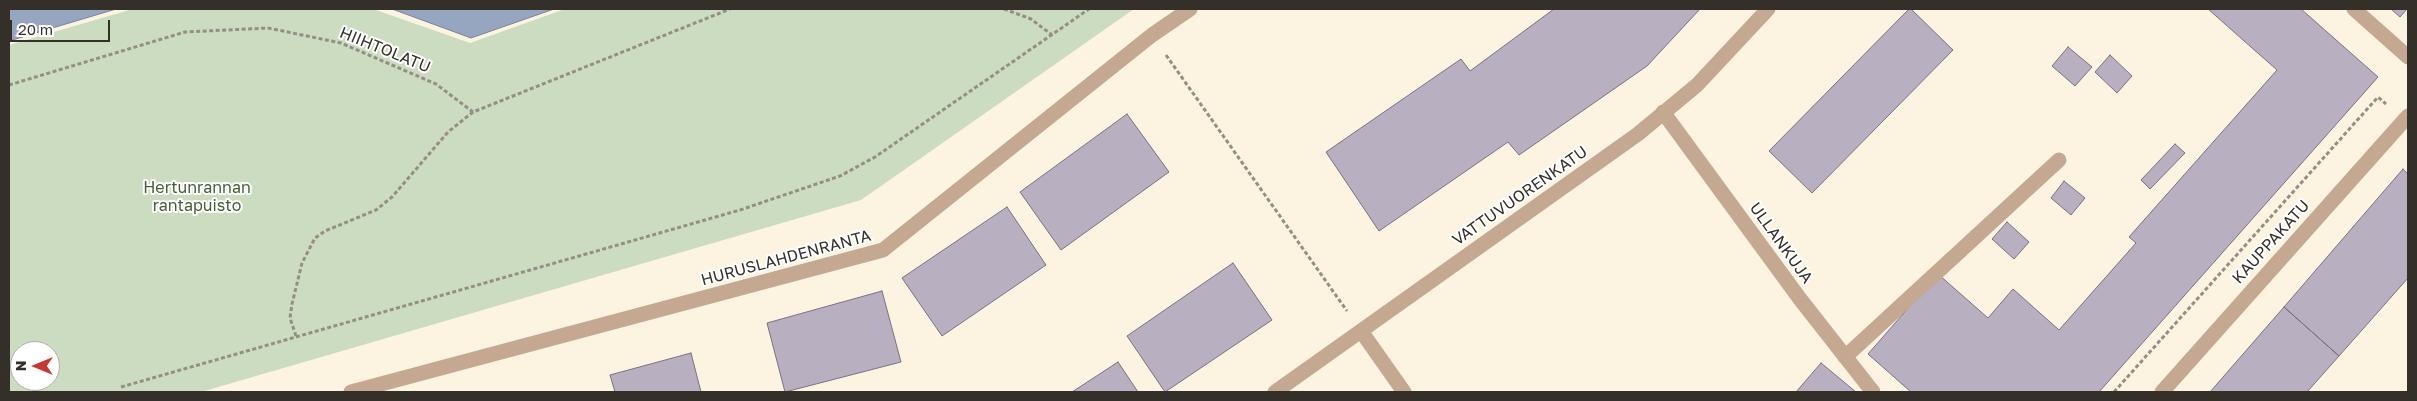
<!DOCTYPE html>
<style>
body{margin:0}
#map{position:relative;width:2417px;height:401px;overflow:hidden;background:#fcf3e1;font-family:"Golos Text",sans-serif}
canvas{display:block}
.frame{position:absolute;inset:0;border:10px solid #343029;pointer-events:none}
.north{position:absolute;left:10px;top:341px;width:50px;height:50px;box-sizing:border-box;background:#fff;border:1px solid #aeaca9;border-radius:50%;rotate:270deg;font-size:14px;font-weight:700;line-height:20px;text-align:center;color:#343029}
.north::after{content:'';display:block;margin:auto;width:18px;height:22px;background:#c63831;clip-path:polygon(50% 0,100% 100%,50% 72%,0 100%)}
.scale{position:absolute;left:10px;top:20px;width:100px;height:22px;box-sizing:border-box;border:2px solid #343029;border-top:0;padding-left:6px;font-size:15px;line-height:18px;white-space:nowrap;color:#343029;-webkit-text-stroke:4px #fff;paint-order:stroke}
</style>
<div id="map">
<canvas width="2417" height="401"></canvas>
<div class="frame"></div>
<div class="north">N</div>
<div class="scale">20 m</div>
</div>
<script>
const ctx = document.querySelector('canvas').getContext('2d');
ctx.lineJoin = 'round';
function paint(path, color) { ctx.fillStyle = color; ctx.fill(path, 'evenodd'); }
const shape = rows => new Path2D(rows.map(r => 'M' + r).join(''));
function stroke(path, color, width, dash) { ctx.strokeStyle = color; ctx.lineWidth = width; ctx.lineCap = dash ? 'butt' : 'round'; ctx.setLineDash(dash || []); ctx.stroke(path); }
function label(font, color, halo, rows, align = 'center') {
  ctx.font = font + ' "Golos Text",sans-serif'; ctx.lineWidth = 4; ctx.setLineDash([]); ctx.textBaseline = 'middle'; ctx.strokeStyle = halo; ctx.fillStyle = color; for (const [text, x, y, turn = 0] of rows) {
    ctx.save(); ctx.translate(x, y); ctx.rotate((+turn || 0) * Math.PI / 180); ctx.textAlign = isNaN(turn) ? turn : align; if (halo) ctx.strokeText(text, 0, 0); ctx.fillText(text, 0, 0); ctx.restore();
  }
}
const green = shape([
 [133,9,373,9,470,43,565,9,1134,9,861,200,201,392,9,392,9,45],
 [20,351,50,351,50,381,20,381]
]);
const water = shape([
 [9,9,116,9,9,41,9,9],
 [392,9,554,9,471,38,392,9]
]);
const building = shape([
 [1554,9,1700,9,1647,66,1519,155,1508,142,1379,231,1326,152,1461,59,1470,71,1554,9],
 [1909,9,1911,9,1953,50,1812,193,1769,151,1909,9],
 [2208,9,2301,9,2378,77,2099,392,1911,392,1868,354,1938,274,1988,318,2013,289,2059,330,2136,243,2129,237,2277,70,2208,9],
 [2391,9,2407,9,2400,17,2391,9],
 [2068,47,2092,67,2075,86,2052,66,2068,47],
 [2110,55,2132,76,2117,93,2095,72,2110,55],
 [1127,114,1169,172,1061,250,1020,192,1127,114],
 [2175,144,2185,153,2150,189,2141,180,2175,144],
 [2403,169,2408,174,2408,278,2339,356,2284,307,2403,169],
 [2064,181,2085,198,2071,215,2051,198,2064,181],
 [1007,207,1046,265,942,336,902,278,1007,207],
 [2007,222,2029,242,2014,259,1992,239,2007,222],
 [1233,263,1272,320,1165,392,1127,336,1233,263],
 [882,291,901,362,785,392,767,323,882,291],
 [2284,307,2339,356,2307,392,2210,392,2284,307],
 [691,353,701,392,615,392,610,375,691,353],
 [1118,362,1138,392,1072,392,1118,362],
 [1821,363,1856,392,1796,392,1821,363]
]);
const path = shape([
 [1004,9,1031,19,1052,35],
 [1166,55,1347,311],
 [9,85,185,32,268,28,341,43,436,84,473,112,730,9],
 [296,336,290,318,292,304,302,263,315,238,325,231,376,210,392,197,448,132,473,112],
 [121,387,740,210,840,176,875,157,1089,9],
 [2114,392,2378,97,2386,104]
]);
const street = shape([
 [2354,9,2408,57],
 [1663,112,1800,299,1873,392],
 [1361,331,1404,392],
 [1845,357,2059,160],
 [351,392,883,250,1152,35,1190,9],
 [1275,392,1638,134,1697,85,1768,9],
 [2162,392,2408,116]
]);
const streetNames = [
 ["HIIHTOLATU",385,50,22],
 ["VATTUVUORENKATU",1520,196,-35],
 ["KAUPPAKATU",2271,242,-48],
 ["ULLANKUJA",1781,243,54],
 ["HURUSLAHDENRANTA",786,258,-15]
];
const parkNames = [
 ["Hertunrannan",197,188],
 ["rantapuisto",197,206]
];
paint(green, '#cbdcc1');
paint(water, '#96a6c0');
stroke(water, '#798393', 1);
paint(building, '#b8afc0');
stroke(building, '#797181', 1);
stroke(path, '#958e82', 3, [4, 2.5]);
stroke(street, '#c4a891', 15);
label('16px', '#343029', '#fff', streetNames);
label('16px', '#465f35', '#fff', parkNames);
</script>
